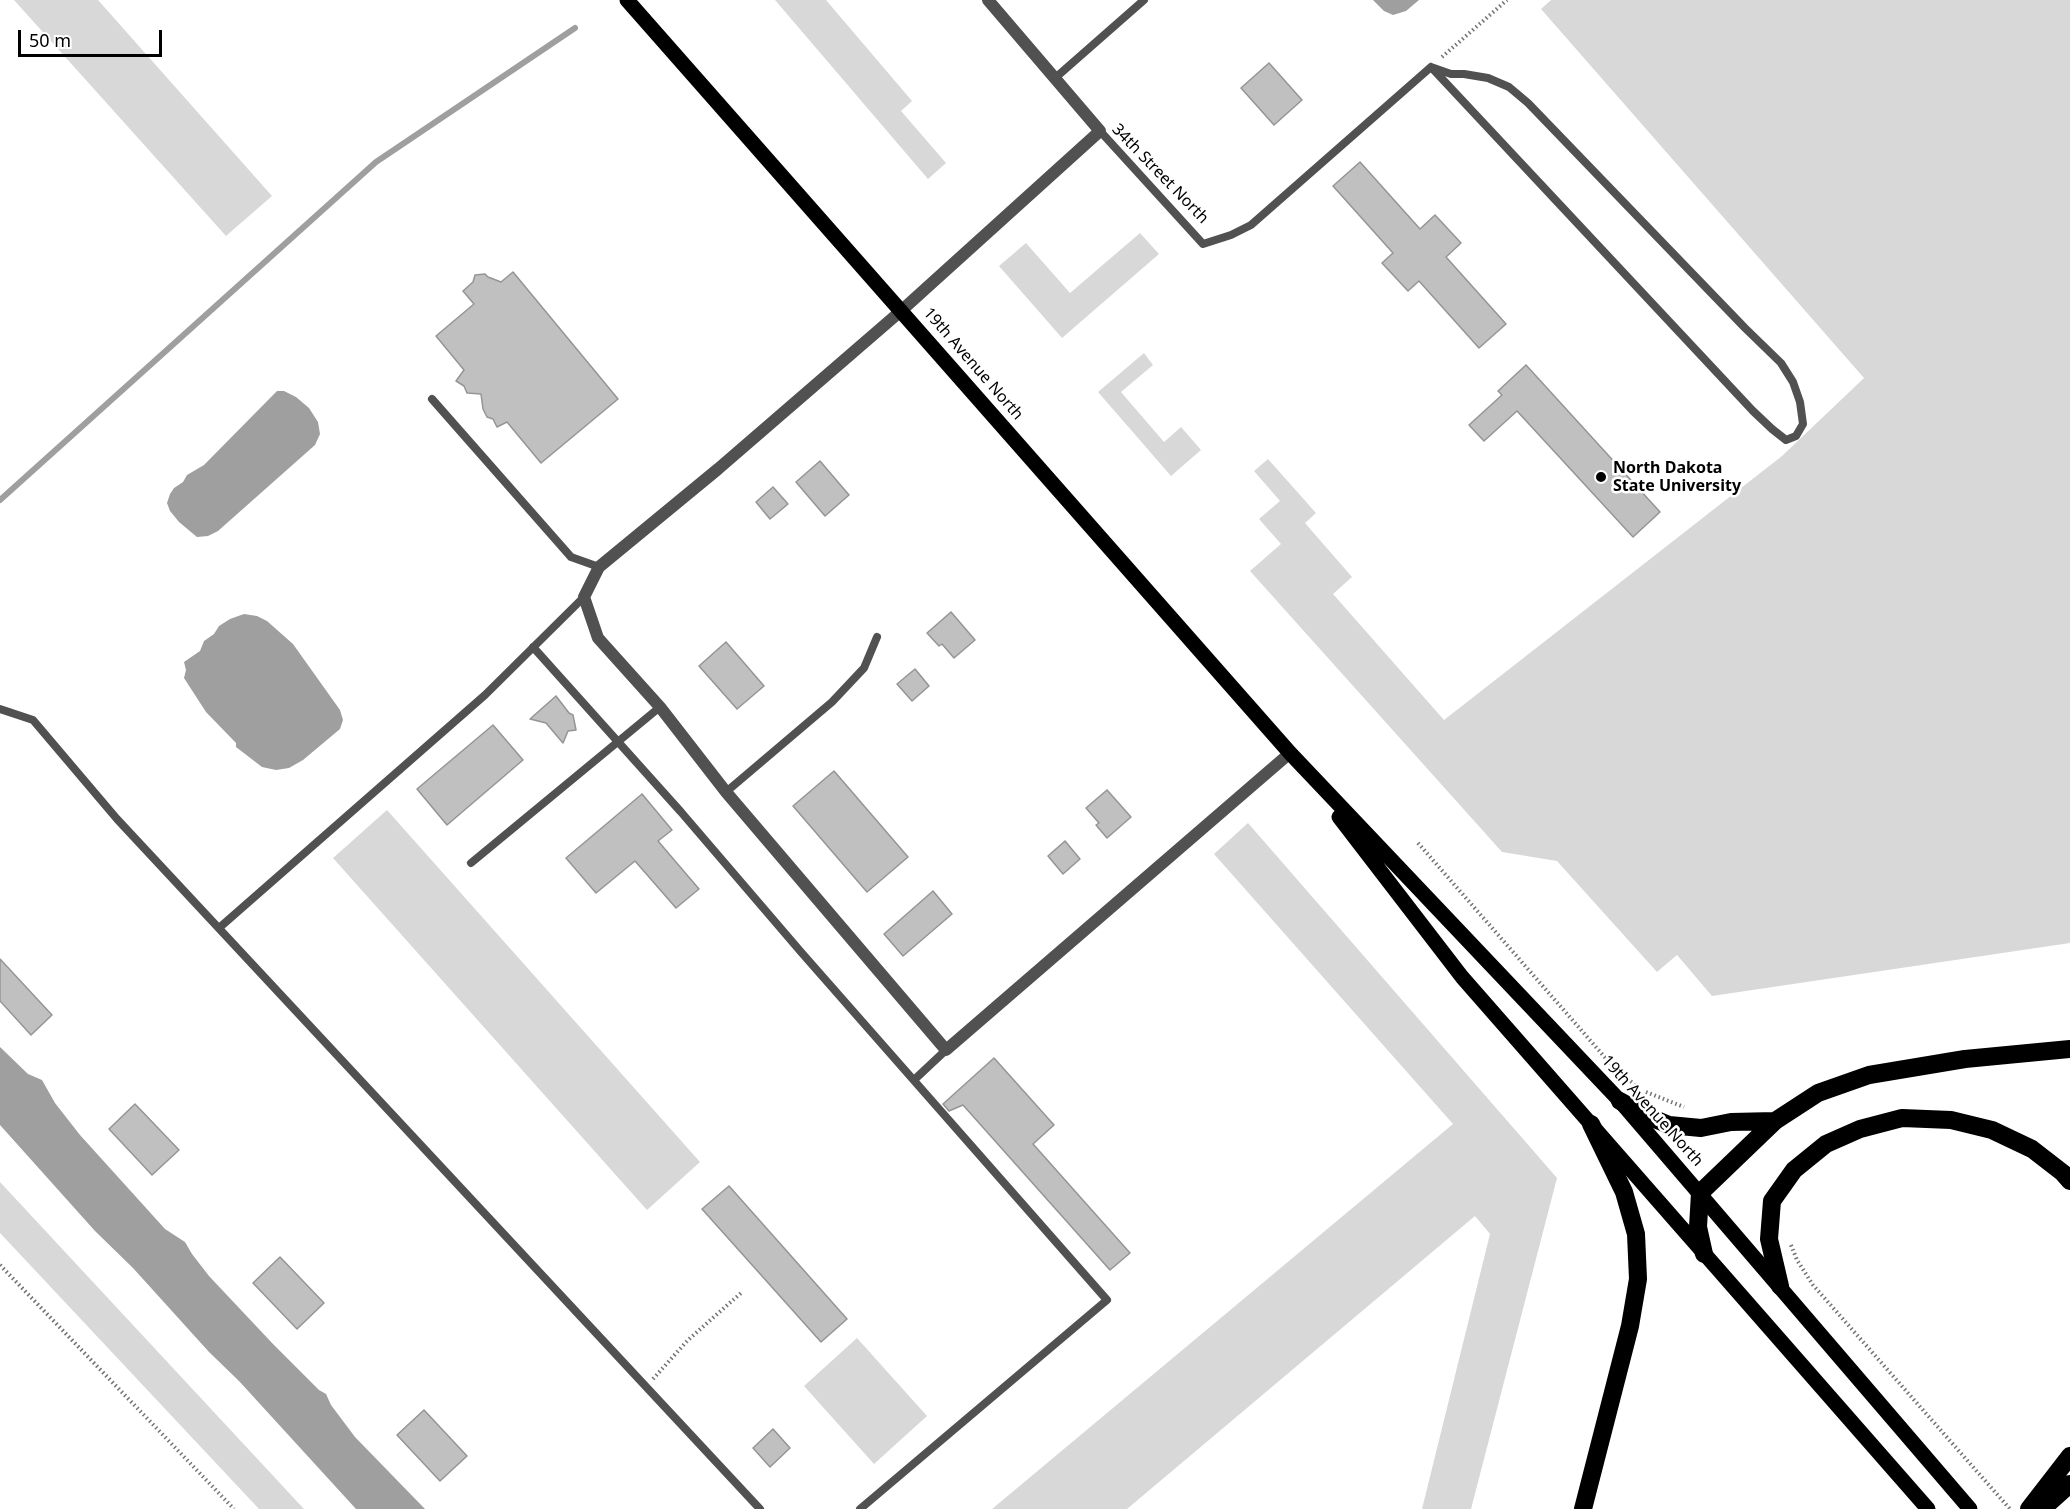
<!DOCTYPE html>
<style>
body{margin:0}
#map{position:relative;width:2070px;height:1509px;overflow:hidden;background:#fff;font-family:"Noto Sans",sans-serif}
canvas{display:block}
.scale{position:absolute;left:18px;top:30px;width:144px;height:27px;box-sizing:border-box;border:3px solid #000;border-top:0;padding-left:8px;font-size:18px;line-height:21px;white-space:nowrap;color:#000;-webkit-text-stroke:4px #fff;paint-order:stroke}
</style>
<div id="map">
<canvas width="2070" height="1509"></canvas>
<div class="scale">50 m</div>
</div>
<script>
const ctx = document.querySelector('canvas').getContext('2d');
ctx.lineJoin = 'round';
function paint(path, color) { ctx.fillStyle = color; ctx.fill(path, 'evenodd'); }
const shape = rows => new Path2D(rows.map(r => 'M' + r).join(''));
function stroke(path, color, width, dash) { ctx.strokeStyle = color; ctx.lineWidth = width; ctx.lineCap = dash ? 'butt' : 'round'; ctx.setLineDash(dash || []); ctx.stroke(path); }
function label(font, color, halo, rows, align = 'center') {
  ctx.font = font + ' "Noto Sans",sans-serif'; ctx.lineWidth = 5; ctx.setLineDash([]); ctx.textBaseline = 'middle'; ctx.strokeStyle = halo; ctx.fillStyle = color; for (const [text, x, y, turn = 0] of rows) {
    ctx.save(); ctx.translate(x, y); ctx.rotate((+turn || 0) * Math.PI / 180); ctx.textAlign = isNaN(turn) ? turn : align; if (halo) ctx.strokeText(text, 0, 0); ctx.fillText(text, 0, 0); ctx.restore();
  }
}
const green = shape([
 [14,0,98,0,272,196,226,236],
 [775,0,826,0,912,101,901,111,946,163,928,179],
 [1551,0,2070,0,2070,943,1712,996,1677,955,1657,972,1557,861,1502,852,1250,571,1281,544,1259,519,1280,501,1254,471,1268,459,1316,513,1305,523,1352,577,1333,594,1444,720,1782,456,1864,378,1541,9],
 [1140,233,1159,254,1062,338,999,266,1026,243,1070,293],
 [1144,353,1153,365,1121,392,1164,442,1181,427,1201,450,1171,476,1098,392],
 [387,810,700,1162,647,1210,333,858],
 [1248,823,1557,1178,1471,1509,1422,1509,1490,1234,1475,1216,1127,1509,992,1509,1453,1124,1214,854],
 [0,1182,304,1509,259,1509,0,1233],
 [857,1338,927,1416,874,1464,804,1386]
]);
const water = shape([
 [1373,0,1419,0,1406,11,1393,15,1384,11],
 [277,391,284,391,296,397,309,408,318,422,320,434,315,445,218,531,208,536,197,537,179,522,170,511,167,503,170,494,174,488,183,482,187,475,204,465],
 [244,614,257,616,267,621,293,644,340,710,343,720,340,729,303,760,289,768,276,770,262,767,236,747,236,743,206,712,184,678,186,670,184,662,200,651,204,641,214,634,219,626,230,619],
 [0,1047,28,1074,42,1080,55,1103,80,1135,165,1229,185,1242,192,1254,209,1276,273,1344,319,1390,326,1394,331,1405,355,1437,425,1509,356,1509,239,1381,209,1352,133,1268,95,1231,0,1125]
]);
const stream = shape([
 [0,500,376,162,575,28]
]);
const building = shape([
 [1269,63,1302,100,1274,125,1241,88,1269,63],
 [1360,162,1420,229,1435,215,1461,243,1446,257,1506,324,1479,348,1419,281,1408,291,1382,263,1393,253,1333,186,1360,162],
 [513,272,618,399,541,463,507,422,497,427,493,419,487,417,483,409,481,394,467,393,464,386,456,381,464,370,436,336,474,304,463,291,473,282,475,275,485,274,488,277,501,282,513,272],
 [1526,365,1660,512,1633,537,1517,411,1484,441,1469,425,1502,395,1498,391,1526,365],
 [820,461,849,495,825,516,796,482,820,461],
 [773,487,788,504,770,519,756,502,773,487],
 [951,612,975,640,954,658,942,644,939,646,927,633,951,612],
 [726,642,764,686,737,709,699,666,726,642],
 [915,669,929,686,912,701,897,684,915,669],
 [556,696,569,713,573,715,576,730,568,731,563,743,546,723,530,719,556,696],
 [493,725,523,760,447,825,417,789,493,725],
 [834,771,908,857,867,892,793,806,834,771],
 [1107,790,1131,817,1107,838,1096,825,1099,823,1086,808,1107,790],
 [642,794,672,830,658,841,699,889,676,908,635,861,596,893,566,858,642,794],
 [1065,841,1080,859,1063,874,1048,856,1065,841],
 [933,891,952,914,903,956,884,934,933,891],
 [0,959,52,1015,31,1035,0,1001,0,959],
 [994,1058,1054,1125,1033,1144,1130,1253,1110,1270,963,1105,949,1111,943,1104,994,1058],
 [135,1104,179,1150,152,1175,109,1129,135,1104],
 [729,1186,847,1319,821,1342,702,1209,729,1186],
 [280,1257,324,1303,297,1329,253,1283,280,1257],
 [424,1410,467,1456,440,1481,397,1435,424,1410],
 [773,1429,790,1448,770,1467,753,1448,773,1429]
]);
const path = shape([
 [1442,57,1507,0],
 [1418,843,1609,1062,1637,1087],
 [1646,1092,1684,1107],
 [1791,1245,1797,1260,1813,1285,2010,1509],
 [0,1265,234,1509],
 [653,1379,688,1340,741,1293]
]);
const service = shape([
 [1431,67,1451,74,1464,74,1488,78,1509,87,1528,103,1745,328,1781,363,1793,382,1800,402,1803,424,1796,436,1786,440,1772,429,1753,411,1431,67],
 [1054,79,1144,0],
 [1100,131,1203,244,1231,235,1251,225,1431,67],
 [432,399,571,557,599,567],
 [533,647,681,812,801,952,1107,1300,860,1509],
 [0,709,33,720,117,819,760,1509],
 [726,792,832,702,864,668,877,637],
 [471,863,660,707],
 [219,928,485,695,584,597],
 [914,1080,946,1050]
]);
const minor = shape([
 [988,0,1100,131,902,310,718,469,599,567,584,597,598,638,660,707,726,792,946,1050,1290,753]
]);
const primary = shape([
 [627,0,1290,753,1620,1101,1970,1509],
 [1339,817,1462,977,1928,1509]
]);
const motorway = shape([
 [1620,1101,1645,1115,1669,1125,1701,1128,1731,1122,1775,1121],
 [1704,1254,1698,1227,1700,1193,1775,1121,1818,1093,1869,1075,1965,1059,2070,1049],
 [1780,1286,1769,1239,1772,1201,1794,1170,1826,1144,1860,1129,1902,1118,1951,1120,1992,1130,2032,1149,2063,1173,2070,1181],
 [1583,1509,1630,1326,1638,1279,1636,1234,1624,1192,1591,1124],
 [2029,1509,2070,1456],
 [2042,1509,2070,1484]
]);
const markers = [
 [1601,477,6,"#000"]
];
const streetNames = [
 ["34th Street North",1160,174,46],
 ["19th Avenue North",973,364,49],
 ["19th Avenue North",1652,1111,48]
];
const poiNames = [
 ["North Dakota",1613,468],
 ["State University",1613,486]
];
paint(green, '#d8d8d8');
paint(water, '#9f9f9f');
stroke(stream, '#9f9f9f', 6);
paint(building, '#c0c0c0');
stroke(building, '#959595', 1.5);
stroke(path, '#737373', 4, [1.5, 3]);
stroke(service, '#515151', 8);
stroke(minor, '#515151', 12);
stroke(primary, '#000', 15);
stroke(motorway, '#000', 18);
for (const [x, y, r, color] of markers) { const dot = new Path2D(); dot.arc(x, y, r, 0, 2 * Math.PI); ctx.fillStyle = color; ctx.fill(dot); stroke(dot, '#fff', 2); }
label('16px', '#000', '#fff', streetNames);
label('bold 16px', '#000', '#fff', poiNames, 'left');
</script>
